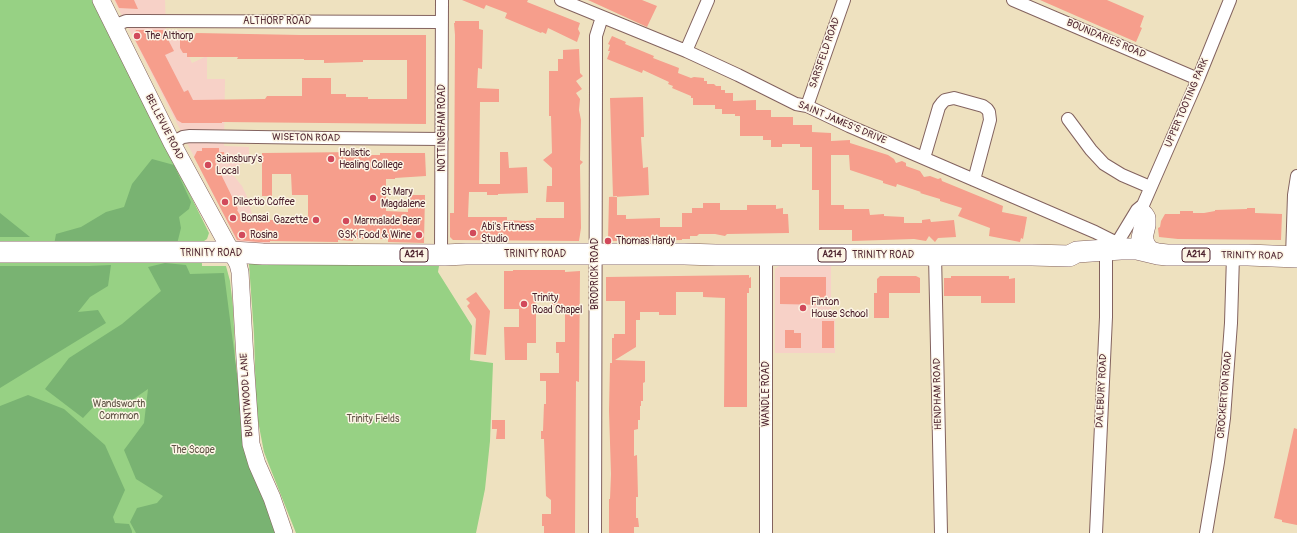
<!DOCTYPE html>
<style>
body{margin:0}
canvas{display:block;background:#eee1bf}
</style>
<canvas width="1297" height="533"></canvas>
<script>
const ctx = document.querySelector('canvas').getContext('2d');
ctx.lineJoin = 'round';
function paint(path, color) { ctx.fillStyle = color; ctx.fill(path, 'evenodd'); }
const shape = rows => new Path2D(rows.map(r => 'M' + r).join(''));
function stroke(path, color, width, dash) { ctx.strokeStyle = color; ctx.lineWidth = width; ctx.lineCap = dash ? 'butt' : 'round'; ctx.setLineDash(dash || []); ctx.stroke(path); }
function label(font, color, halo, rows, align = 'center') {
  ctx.font = font + ' Pangolin,sans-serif'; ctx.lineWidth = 3; ctx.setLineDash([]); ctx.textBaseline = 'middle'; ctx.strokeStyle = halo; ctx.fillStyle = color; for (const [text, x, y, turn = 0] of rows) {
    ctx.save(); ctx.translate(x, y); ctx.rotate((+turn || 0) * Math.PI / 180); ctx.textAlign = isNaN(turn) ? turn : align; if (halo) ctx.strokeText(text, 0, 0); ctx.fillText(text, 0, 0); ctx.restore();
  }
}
const built = shape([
 [114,0,165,0,166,30,184,30,184,46,192,63,207,56,207,79,225,79,224,146,249,147,249,160,229,170,242,186,249,201,252,215,270,222,270,244,238,243],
 [779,266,831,266,831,314,835,320,835,353,775,353,775,269]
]);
const green = shape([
 [0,0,93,0,162,138,209,233,207,239,201,243,202,266,226,266,230,281,233,307,237,394,276,533,0,533],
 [249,264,439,266,438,272,472,326,470,360,493,363,490,441,485,489,476,533,296,533,269,465,264,452,258,421,256,403,254,334]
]);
const forest = shape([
 [152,159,174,165,191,202,189,209,179,217,181,228,176,248,54,245,56,234,81,227,106,212,124,207,132,184],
 [0,213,30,237,0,237],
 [165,263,186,265,190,274,224,273,248,459,277,533,136,533,130,522,137,508,157,503,163,496,136,479,124,450,144,423,148,389,122,407,97,403,83,418,45,389,69,358,122,324,161,291,148,267],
 [111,265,108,286,90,297,78,312,98,310,106,323,0,388,0,266,89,266],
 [28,395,64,409,105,445,125,490,113,517,115,523,129,524,132,531,132,533,0,533,0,406]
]);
const building = shape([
 [115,0,134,0,138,9,119,8],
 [462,0,528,0,527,2,580,23,578,29,580,33,577,42,548,28,546,34,542,32,541,33,505,18,507,13,486,5,484,9],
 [588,0,642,0,657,6,647,27],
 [1040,0,1107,0,1144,16,1140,27,1142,28,1136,42],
 [455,21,479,21,479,29,483,30,482,69,478,68,477,88,499,89,499,102,480,102,479,184,500,184,500,152,508,152,509,168,527,167,528,193,498,194,498,195,487,195,487,192,469,192,468,217,507,217,507,220,526,221,536,220,536,218,564,218,564,202,546,202,547,186,552,186,552,168,543,160,552,153,551,116,549,116,549,71,558,71,558,59,563,59,563,50,579,49,580,73,583,76,576,81,582,89,576,93,580,99,579,110,581,120,580,160,583,162,580,165,581,228,579,241,453,240,450,237,450,213,454,213,455,35,454,23,455,23],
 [136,30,163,30,174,51,165,55,184,92,188,90,193,100,265,99,267,96,302,96,302,78,331,78,331,94,346,94,346,97,368,97,368,99,407,99,407,60,363,60,363,62,324,63,324,60,304,60,304,59,237,59,238,57,187,57,187,53,183,53,180,48,180,34,182,34,183,33,188,33,193,39,196,33,301,35,426,35,426,124,222,122,222,123,182,123,177,120,133,36],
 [612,36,626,42,625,44,654,56,653,58,679,68,678,73,691,78,694,77,704,78,704,81,707,81,707,84,714,84,716,86,721,86,721,90,725,90,725,93,733,93,733,101,756,100,756,110,771,110,771,117,793,117,793,125,812,125,812,132,831,133,831,141,850,140,850,143,888,155,894,159,896,163,902,161,906,163,906,166,920,171,924,177,930,176,938,179,941,178,942,181,1003,206,1002,212,1027,217,1023,239,1021,238,1020,242,989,236,990,228,958,216,962,208,940,201,940,199,920,193,921,192,897,184,896,187,883,183,883,181,850,170,849,155,831,155,831,205,844,205,844,209,869,209,870,215,884,214,884,216,904,217,904,223,922,223,922,220,930,219,931,222,954,220,956,237,938,238,935,242,929,236,926,241,914,239,852,241,852,230,819,230,819,190,812,190,812,147,800,147,800,144,782,144,782,147,771,147,771,140,763,140,763,136,740,136,740,116,735,116,735,114,722,114,722,109,715,109,715,105,693,105,693,98,691,98,691,96,672,88,673,86,668,84,669,82,643,70,642,73,607,59,610,51,608,51,610,45,608,44],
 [643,97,644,137,641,137,643,168,648,167,649,195,613,197,610,98],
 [202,148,219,148,219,152,224,152,225,161,215,162,238,209,237,210,240,215,241,222,270,222,270,220,295,220,295,216,308,216,308,195,292,195,291,174,272,174,272,196,262,196,262,153,358,152,358,155,380,155,380,153,425,153,426,176,395,178,395,179,386,179,386,211,408,212,408,195,425,195,424,243,388,242,388,239,353,239,353,241,338,240,338,242,270,241,270,242,259,242,237,240,194,157,197,151,202,151],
 [617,196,617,215,626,215,626,219,660,218,660,227,682,227,682,213,692,213,692,208,703,208,703,203,720,203,720,210,747,210,747,205,776,205,776,209,783,208,783,214,788,214,789,233,727,234,725,236,715,234,699,234,697,236,690,236,690,239,682,239,682,240,608,241,609,197],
 [1247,208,1255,208,1255,213,1282,214,1281,240,1178,239,1159,237,1158,228,1160,227,1161,221,1165,214,1180,214,1180,211,1193,211,1193,213,1204,213,1215,211,1215,210,1247,209],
 [513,270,565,270,565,272,580,271,579,382,576,381,575,533,544,533,544,526,542,526,542,514,551,514,551,500,546,496,544,439,541,439,541,431,543,431,544,404,546,404,546,381,540,381,540,373,559,373,559,353,556,353,556,342,565,342,565,313,555,313,555,305,552,304,552,298,536,298,536,343,527,343,527,360,505,360,504,327,519,327,519,309,504,309,504,271,513,271],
 [749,275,749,278,751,277,751,288,749,288,749,293,747,293,747,407,724,407,725,298,703,297,703,292,676,292,676,315,659,315,659,312,640,312,640,320,636,320,636,347,615,360,645,361,645,382,643,383,643,401,641,401,641,406,640,406,640,420,638,420,638,429,634,430,634,456,637,455,638,497,636,497,636,518,638,518,639,527,634,527,634,533,609,533,609,499,610,499,611,474,609,411,610,363,612,363,612,338,614,338,614,334,625,334,625,301,606,301,606,277],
 [880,276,916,276,920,278,920,293,889,293,889,318,874,318,874,293,877,293,877,279],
 [951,276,1009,276,1009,279,1015,278,1015,303,981,303,981,296,944,296,944,278,951,278],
 [780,277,826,277,826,305,780,304],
 [476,292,490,311,486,355,474,354,476,319,467,306,470,303,466,299],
 [822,321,834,321,834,348,822,348],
 [785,330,794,330,794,333,801,333,801,348,785,348],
 [492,420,505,420,505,439,496,439,497,429,492,429],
 [1294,428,1297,429,1297,525,1282,522,1282,520,1274,518]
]);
const street = shape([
 [561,0,686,51,738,75,796,104,807,106,849,126,1095,232,1117,243,1121,249],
 [1013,0,1198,79],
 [113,26,126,21,140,21,442,22],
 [686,51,708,0],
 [807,106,844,0],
 [1068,119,1091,150,1104,164,1122,175,1150,187],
 [172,143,183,137,190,136,324,138,442,139],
 [924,158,939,107,942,103,945,100,954,98,983,106,987,109,989,112,990,120,974,180],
 [1141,221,1143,213,1143,205,1198,79,1230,0],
 [1117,243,1137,210,1143,205],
 [441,255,442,0],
 [766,255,766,533],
 [935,255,941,533],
 [1292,257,1294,195,1297,176],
 [595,533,596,80,596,36,602,17],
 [1096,533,1106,317,1106,250],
 [1206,533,1218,462,1224,418,1231,323,1233,256]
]);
const secondary = shape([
 [101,0,172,143,238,264,240,272,245,359,251,444,257,464,272,498,284,533]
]);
const highway = shape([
 [1143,215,1145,218,1145,225,1142,238,1145,246,1150,252],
 [0,252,232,252,263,254,445,255,466,254,684,254,716,255,1032,255,1069,256,1077,252,1121,249,1137,249,1158,254,1167,255,1248,255,1297,257]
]);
const markers = [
 [137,36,4,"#d1495b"],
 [331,159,4,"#d1495b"],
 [208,165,4,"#d1495b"],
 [373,198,4,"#d1495b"],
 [225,202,4,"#d1495b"],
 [233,218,4,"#d1495b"],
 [316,220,4,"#d1495b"],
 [346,221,4,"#d1495b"],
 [473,233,4,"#d1495b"],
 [242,235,4,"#d1495b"],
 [419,235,4,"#d1495b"],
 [608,241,4,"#d1495b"],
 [524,304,4,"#d1495b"],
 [803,308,4,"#d1495b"]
];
const shields = [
 [414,255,28],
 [832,255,28],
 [1196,255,28]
];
const shieldNames = [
 ["A214",414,255],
 ["A214",832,255],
 ["A214",1196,255]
];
const streetNames = [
 ["ALTHORP ROAD",277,21],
 ["BOUNDARIES ROAD",1106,39,23],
 ["SARSFELD ROAD",825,53,-71],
 ["UPPER TOOTING PARK",1187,103,-67],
 ["SAINT JAMES'S DRIVE",842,123,23],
 ["BELLEVUE ROAD",164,127,63],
 ["NOTTINGHAM ROAD",442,128,-90],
 ["WISETON ROAD",306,138,1],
 ["TRINITY ROAD",211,253],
 ["TRINITY ROAD",535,254],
 ["TRINITY ROAD",883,255],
 ["TRINITY ROAD",1252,256,1],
 ["BRODRICK ROAD",595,274,-90],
 ["DALEBURY ROAD",1102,391,-87],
 ["WANDLE ROAD",766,394,-90],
 ["HENDHAM ROAD",938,394,-91],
 ["BURNTWOOD LANE",247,395,-94],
 ["CROCKERTON ROAD",1225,395,-85]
];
const poiNames = [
 ["The Althorp",145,36],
 ["Holistic",339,153],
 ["Healing College",339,165],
 ["Sainsbury's",216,159],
 ["Local",216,171],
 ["St Mary",381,192],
 ["Magdalene",381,204],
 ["Dilectio Coffee",233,202],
 ["Bonsai",241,218],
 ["Gazette",308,220,"right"],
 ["Marmalade Bear",354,221],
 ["Abi's Fitness",481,227],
 ["Studio",481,239],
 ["Rosina",250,235],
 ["GSK Food & Wine",411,235,"right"],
 ["Thomas Hardy",616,241],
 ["Trinity",532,298],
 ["Road Chapel",532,310],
 ["Finton",811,302],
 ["House School",811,314]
];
const parkNames = [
 ["Wandsworth",119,404],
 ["Common",119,416],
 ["Trinity Fields",373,419],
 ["The Scope",193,450]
];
paint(built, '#f7d1c7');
paint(green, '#97d184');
paint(forest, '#79b372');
paint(building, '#f69e8c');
stroke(street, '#83635f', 14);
stroke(secondary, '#83635f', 18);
stroke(highway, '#83635f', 22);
stroke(street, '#fff', 12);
stroke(secondary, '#fff', 17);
stroke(highway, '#fff', 21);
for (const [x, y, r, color] of markers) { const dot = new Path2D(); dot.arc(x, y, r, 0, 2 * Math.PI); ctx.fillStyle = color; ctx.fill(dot); stroke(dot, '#fcf5e5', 1.5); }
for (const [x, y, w] of shields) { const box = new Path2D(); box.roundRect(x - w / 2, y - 7, w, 14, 3); ctx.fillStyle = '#fcf5e5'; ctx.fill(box); stroke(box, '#4a1f2b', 1); }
label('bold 9px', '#4a1f2b', null, shieldNames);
label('10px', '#4a1f2b', '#fcf5e5', streetNames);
label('10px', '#4a1f2b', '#fcf5e5', poiNames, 'left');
label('10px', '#615446', '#fcf5e5', parkNames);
</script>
